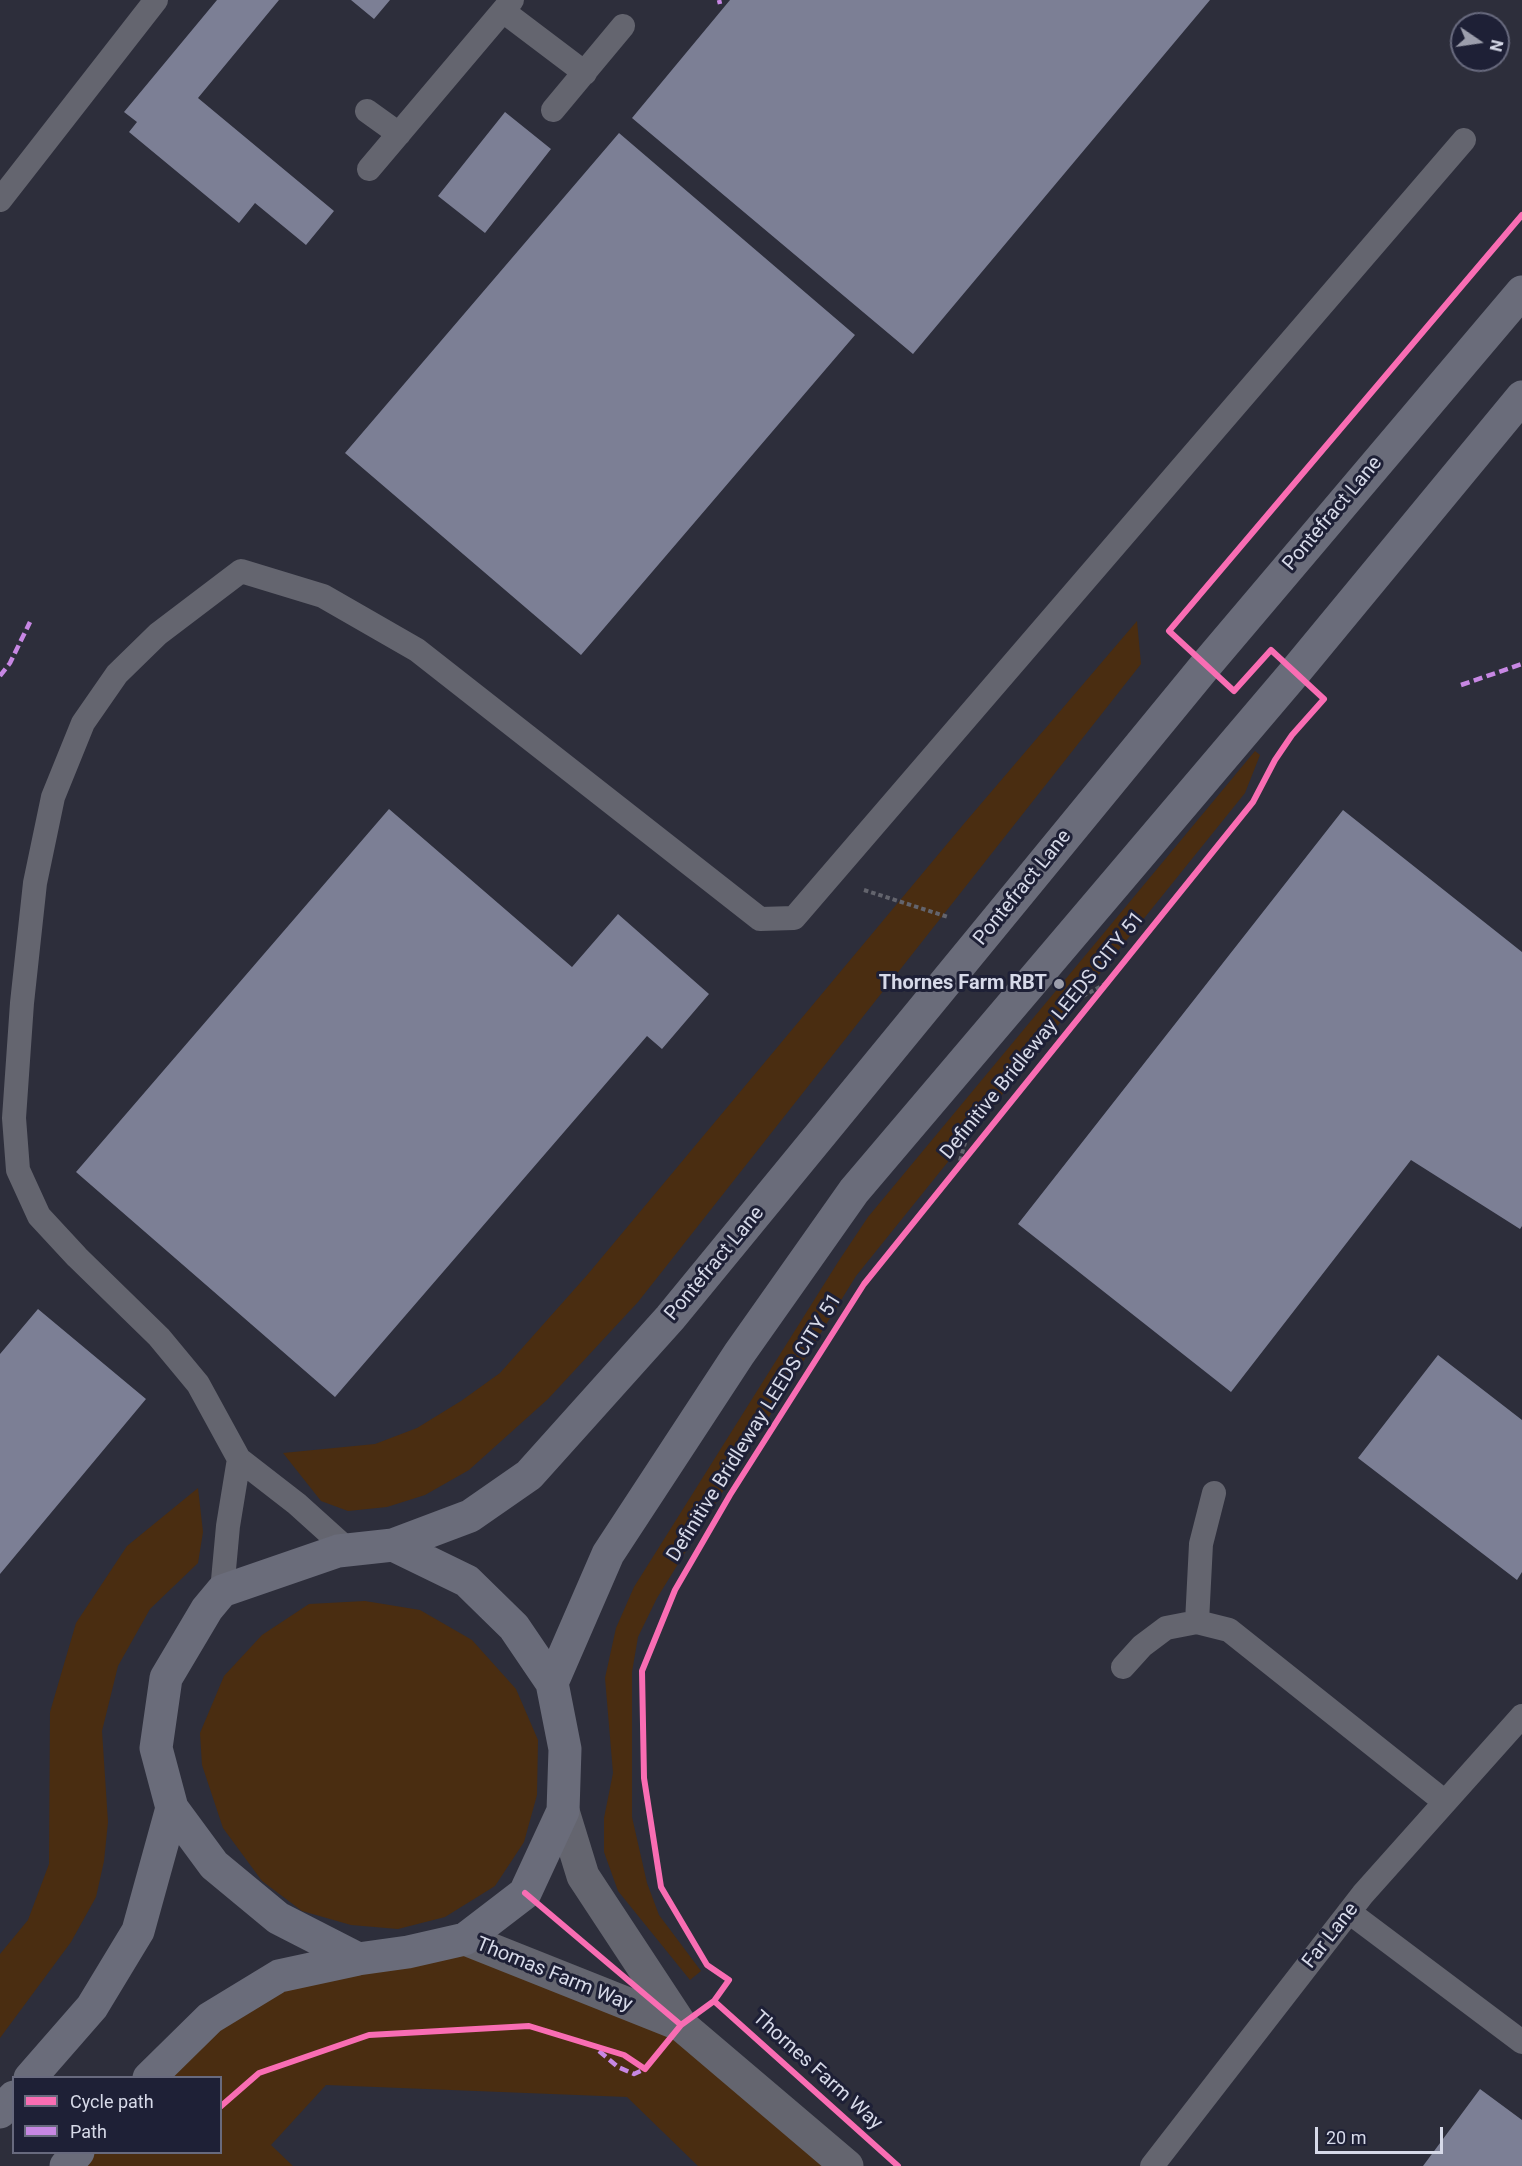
<!DOCTYPE html>
<style>
body{margin:0}
#map{position:relative;width:1522px;height:2166px;overflow:hidden;background:#2d2e3b;font-family:Roboto,sans-serif}
canvas{display:block}
.legend{position:absolute;left:12px;top:2076px;width:210px;height:78px;box-sizing:border-box;background:#1e2036;border:2px solid #686a7e;margin:0;padding:8px 10px;list-style:none;font-size:18px;color:#d7dae9}
.legend li{display:flex;align-items:center;gap:12px;height:30px}
.legend b{width:30px;border:2px solid #686a7e}
.north{position:absolute;left:1450px;top:12px;width:60px;height:60px;box-sizing:border-box;background:#1e2036;border:2px solid #686a7e;border-radius:50%;rotate:103deg;font-size:16px;font-weight:700;line-height:24px;text-align:center;color:#d7dae9}
.north::after{content:'';display:block;margin:auto;width:21px;height:27px;background:#9c9eac;clip-path:polygon(50% 0,100% 100%,50% 72%,0 100%)}
.scale{position:absolute;left:1315px;top:2127px;width:128px;height:27px;box-sizing:border-box;border:3px solid #d7dae9;border-top:0;padding-left:8px;font-size:18px;line-height:21px;white-space:nowrap;color:#d7dae9;-webkit-text-stroke:4px #1e2036;paint-order:stroke}
</style>
<div id="map">
<canvas width="1522" height="2166"></canvas>
<ul class="legend">
<li><b style="height:8px;background:#f96db3"></b>Cycle path</li>
<li><b style="height:8px;background:#c787e3"></b>Path</li>
</ul>
<div class="north">N</div>
<div class="scale">20 m</div>
</div>
<script>
const ctx = document.querySelector('canvas').getContext('2d');
ctx.lineJoin = 'round';
function paint(path, color) { ctx.fillStyle = color; ctx.fill(path, 'evenodd'); }
const shape = rows => new Path2D(rows.map(r => 'M' + r).join(''));
function stroke(path, color, width, dash) { ctx.strokeStyle = color; ctx.lineWidth = width; ctx.lineCap = dash ? 'butt' : 'round'; ctx.setLineDash(dash || []); ctx.stroke(path); }
function label(font, color, halo, rows, align = 'center') {
  ctx.font = font + ' Roboto,sans-serif'; ctx.lineWidth = 6; ctx.setLineDash([]); ctx.textBaseline = 'middle'; ctx.strokeStyle = halo; ctx.fillStyle = color; for (const [text, x, y, turn = 0] of rows) {
    ctx.save(); ctx.translate(x, y); ctx.rotate((+turn || 0) * Math.PI / 180); ctx.textAlign = isNaN(turn) ? turn : align; if (halo) ctx.strokeText(text, 0, 0); ctx.fillText(text, 0, 0); ctx.restore();
  }
}
const green = shape([
 [1137,621,1141,664,638,1302,548,1399,469,1470,425,1495,387,1507,348,1511,321,1501,283,1453,375,1444,417,1428,461,1401,500,1373,588,1274,962,826],
 [1255,751,1260,755,1245,793,856,1276,657,1598,638,1637,632,1672,632,1817,647,1883,659,1915,701,1971,690,1980,618,1891,604,1852,604,1818,613,1773,605,1678,616,1628,634,1587,838,1262,868,1217],
 [198,1488,203,1532,198,1563,150,1609,118,1666,102,1731,108,1822,104,1861,96,1897,71,1942,0,2038,0,1954,28,1920,49,1864,50,1712,76,1623,127,1546],
 [365,1601,420,1610,472,1640,516,1689,538,1740,537,1795,524,1842,495,1886,445,1917,398,1929,351,1925,302,1911,262,1881,223,1828,202,1765,200,1733,224,1676,262,1635,309,1604],
 [465,1939,681,2025,847,2166,698,2166,627,2097,326,2085,271,2145,293,2166,66,2166,78,2153,220,2152,220,2078,149,2077,279,1976]
]);
const building = shape([
 [217,0,279,0,198,98,334,211,306,245,255,203,239,223,129,132,137,122,124,112],
 [351,0,390,0,374,19],
 [730,0,1210,0,913,354,632,118],
 [505,112,551,149,485,233,438,196],
 [619,133,855,335,581,655,345,453],
 [389,809,572,967,618,914,709,994,662,1049,647,1036,335,1397,76,1172],
 [1343,810,1522,952,1522,1226,1520,1229,1411,1160,1231,1392,1018,1224],
 [38,1309,146,1399,0,1574,0,1354],
 [1438,1355,1522,1420,1522,1572,1517,1580,1358,1458],
 [1480,2089,1522,2120,1522,2166,1423,2166]
]);
const path = shape([
 [864,890,948,917],
 [1063,1007,1107,983],
 [958,1168,973,1114]
]);
const lane = shape([
 [503,11,585,73],
 [553,110,623,26],
 [367,111,399,134],
 [369,169,512,0],
 [0,200,156,0],
 [348,1550,297,1504,239,1459,198,1384,159,1337,77,1257,39,1216,18,1170,14,1118,22,1003,35,883,53,797,83,723,117,674,158,634,241,571,323,596,417,650,760,919,794,918,1464,140],
 [222,1591,228,1526,239,1459],
 [1197,1622,1201,1544,1214,1493],
 [1123,1667,1142,1646,1166,1628,1197,1622,1229,1630,1445,1802],
 [1349,1912,1522,2042],
 [1152,2166,1363,1894,1522,1716]
]);
const street = shape([
 [563,1811,583,1876,681,2025,847,2166],
 [465,1939,681,2025]
]);
const highway = shape([
 [393,1545,470,1516,529,1475,670,1318,1206,665,1522,292],
 [552,1683,608,1554,739,1354,854,1191,1295,672,1522,397],
 [30,2078,92,2007,138,1931,172,1808],
 [149,2078,210,2018,279,1976,358,1959,408,1952,465,1939,525,1893,563,1811,565,1749,552,1683,514,1627,467,1581,393,1545,338,1551,222,1591,207,1609,166,1678,156,1748,172,1808,214,1865,278,1918,358,1959],
 [0,2112,14,2097],
 [66,2166,78,2152]
]);
const quiet = shape([
 [719,0,720,4],
 [0,676,10,663,30,622],
 [1461,685,1522,664],
 [599,2051,618,2067,634,2074,645,2069]
]);
const cycleway = shape([
 [525,1893,681,2025],
 [714,2001,898,2166],
 [220,2107,259,2073,369,2035,529,2026,624,2055,645,2069,681,2025,714,2001,729,1980,707,1965,661,1887,644,1778,642,1671,675,1590,730,1495,864,1284,1253,802,1275,760,1292,735,1324,699,1271,650,1234,691,1169,631,1522,215]
]);
const markers = [
 [1059,984,6,"#9c9eac"]
];
const streetNames = [
 ["Pontefract Lane",1333,514,-50],
 ["Pontefract Lane",1023,888,-51],
 ["Definitive Bridleway LEEDS CITY 51",1043,1036,-51],
 ["Pontefract Lane",715,1264,-50],
 ["Definitive Bridleway LEEDS CITY 51",755,1428,-58],
 ["Far Lane",1331,1936,-52],
 ["Thomas Farm Way",554,1975,22],
 ["Thornes Farm Way",817,2071,42]
];
const poiNames = [
 ["Thornes Farm RBT",1047,984]
];
paint(green, '#4a2d11');
paint(building, '#7c7f95');
stroke(path, '#63646d', 4, [4.5, 3]);
stroke(lane, '#64656f', 24);
stroke(street, '#64656f', 33);
stroke(highway, '#6a6c7a', 33);
stroke(quiet, '#c787e3', 4.5, [9, 4.5]);
stroke(cycleway, '#f96db3', 6);
for (const [x, y, r, color] of markers) { const dot = new Path2D(); dot.arc(x, y, r, 0, 2 * Math.PI); ctx.fillStyle = color; ctx.fill(dot); stroke(dot, '#1e2036', 2); }
label('20px', '#d7dae9', '#1e2036', streetNames);
label('bold 20px', '#d7dae9', '#1e2036', poiNames, 'right');
</script>
